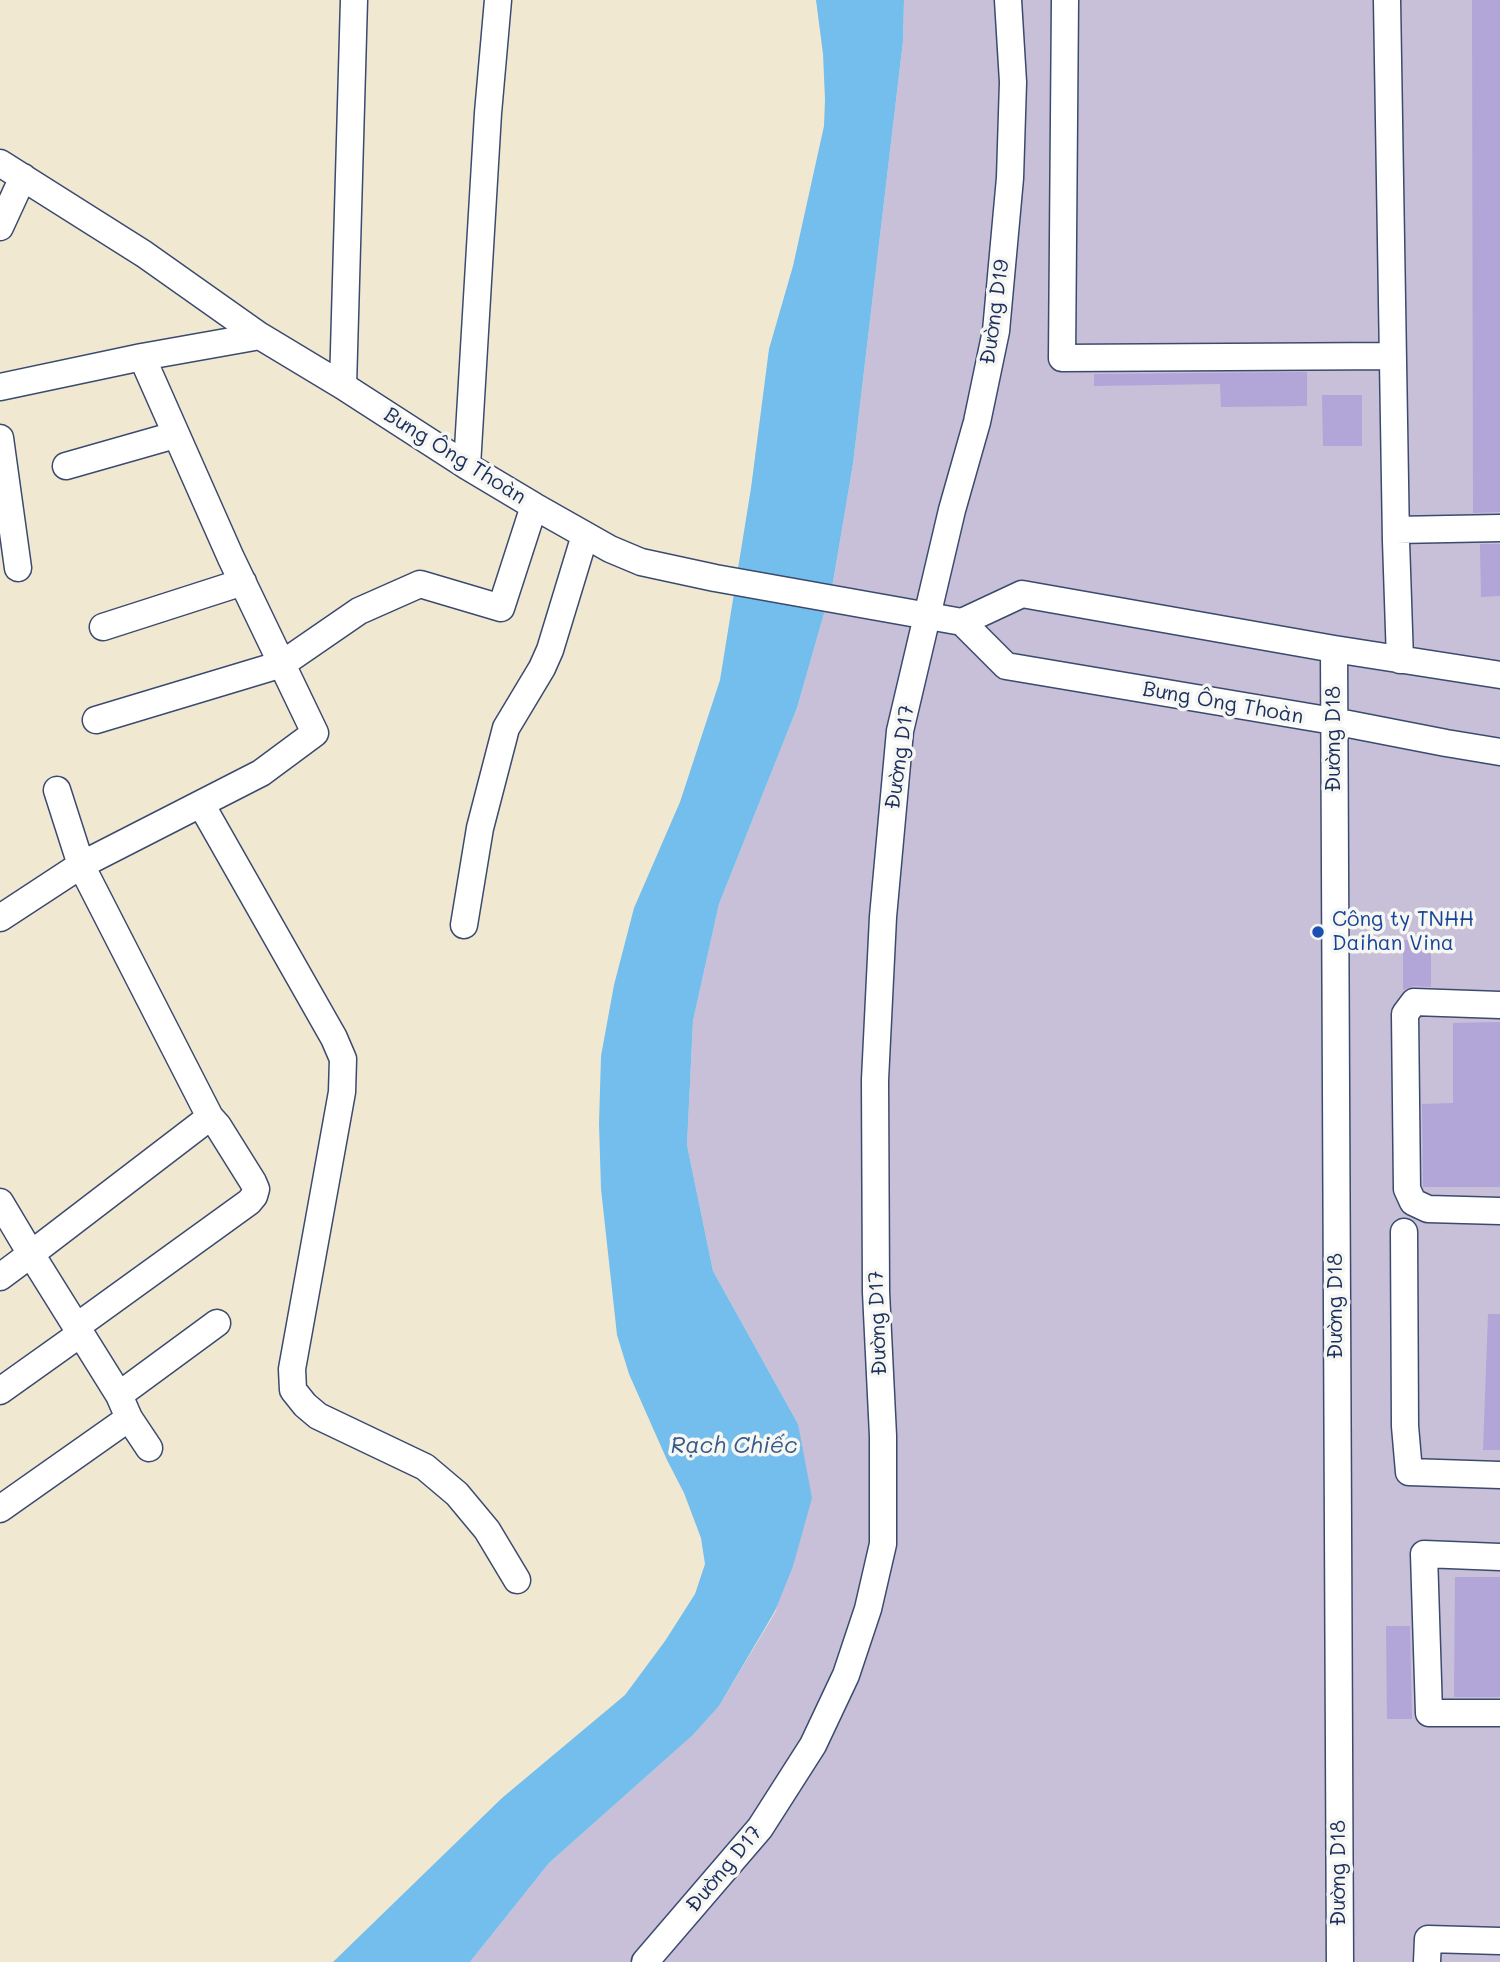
<!DOCTYPE html>
<meta charset="utf-8">
<style>
body{margin:0}
canvas{display:block;background:#f1e8d2}
</style>
<canvas width="1500" height="1962"></canvas>
<script>
const ctx = document.querySelector('canvas').getContext('2d');
ctx.lineJoin = 'round';
function paint(path, color) { ctx.fillStyle = color; ctx.fill(path, 'evenodd'); }
const shape = rows => new Path2D(rows.map(r => 'M' + r).join(''));
function stroke(path, color, width, dash) { ctx.strokeStyle = color; ctx.lineWidth = width; ctx.lineCap = dash ? 'butt' : 'round'; ctx.setLineDash(dash || []); ctx.stroke(path); }
function label(font, color, halo, rows, align = 'center') {
  ctx.font = font + ' Mali,sans-serif'; ctx.lineWidth = 7; ctx.setLineDash([]); ctx.textBaseline = 'middle'; ctx.strokeStyle = halo; ctx.fillStyle = color; for (const [text, x, y, turn = 0] of rows) {
    ctx.save(); ctx.translate(x, y); ctx.rotate((+turn || 0) * Math.PI / 180); ctx.textAlign = isNaN(turn) ? turn : align; if (halo) ctx.strokeText(text, 0, 0); ctx.fillText(text, 0, 0); ctx.restore();
  }
}
const industrial = shape([
 [904,0,1500,0,1500,1962,470,1962,549,1863,693,1735,719,1706,776,1611,798,1424,713,1271,687,1145,693,1021,719,904,797,708,833,582,853,464,903,41]
]);
const water = shape([
 [816,0,904,0,903,41,853,464,833,582,797,708,719,904,693,1021,687,1145,713,1271,798,1424,812,1498,793,1566,775,1611,719,1706,693,1735,549,1863,470,1962,333,1962,502,1798,625,1695,665,1641,695,1594,705,1564,701,1538,684,1493,667,1460,629,1374,617,1335,601,1189,599,1124,601,1056,614,985,634,908,680,802,720,680,751,488,769,349,793,266,824,126,825,99,823,54]
]);
const building = shape([
 [1472,0,1500,0,1500,512,1473,513],
 [1307,372,1307,406,1221,407,1220,384,1094,386,1094,374],
 [1322,395,1362,395,1362,446,1323,446],
 [1480,544,1500,544,1500,596,1481,597],
 [1403,940,1431,940,1431,987,1414,986,1403,990],
 [1500,1022,1500,1187,1423,1187,1422,1104,1453,1103,1453,1023],
 [1488,1314,1500,1314,1500,1450,1483,1450],
 [1455,1577,1500,1577,1500,1697,1454,1697],
 [1386,1626,1410,1626,1412,1719,1387,1719]
]);
const minor = shape([
 [1065,0,1062,358,1393,356],
 [1387,0,1396,541,1400,660],
 [0,163,144,254,260,336,343,386,467,466,534,506,610,549,641,562,715,578,962,622,1022,594,1334,649,1500,675],
 [0,227,23,177],
 [343,386,354,0],
 [0,387,142,357,260,336],
 [0,438,18,568],
 [66,466,175,435],
 [467,466,488,113,498,0],
 [1396,530,1500,528],
 [962,622,1006,666,1333,721,1446,743,1500,752],
 [103,627,243,582],
 [1334,649,1340,1962],
 [96,720,282,664,359,611,420,584,501,608,534,506],
 [57,790,81,865,210,1117,31,1254,119,1395,129,1418,149,1448],
 [201,804,334,1038,343,1059,342,1092,292,1369,293,1390,305,1405,318,1416,425,1467,457,1494,487,1530,517,1580],
 [0,918,81,865,261,773,315,733,231,558,142,357],
 [464,925,480,828,506,728,542,668,550,650,585,535],
 [1500,1005,1414,1002,1405,1014,1407,1189,1413,1202,1428,1209,1500,1211],
 [0,1202,31,1254,0,1277],
 [1404,1232,1405,1426,1409,1472,1500,1475],
 [76,1327,249,1202,254,1196,256,1189,253,1182,218,1126,210,1117],
 [0,1391,80,1334],
 [119,1395,217,1323],
 [0,1509,129,1418],
 [1500,1557,1424,1554,1429,1713,1500,1713],
 [645,1962,760,1828,813,1745,846,1675,868,1609,883,1544,883,1436,876,1292,875,1080,883,917,900,731,952,510,977,422,996,331,1010,178,1013,82,1008,0],
 [1427,1962,1428,1939,1500,1941]
]);
const markers = [
 [1318,932,7,"#1a4fb4"]
];
const streetNames = [
 ["Đường D19",995,312,-82],
 ["Bưng Ông Thoàn",455,456,32],
 ["Bưng Ông Thoàn",1223,703,10],
 ["Đường D18",1334,739,-90],
 ["Đường D17",900,757,-82],
 ["Đường D18",1336,1306,-90],
 ["Đường D17",878,1323,-92],
 ["Đường D17",724,1869,-50],
 ["Đường D18",1339,1873,-90]
];
const transitNames = [
 ["Công ty TNHH",1332,920],
 ["Daihan Vina",1332,944]
];
const waterNames = [
 ["Rạch Chiếc",734,1446]
];
paint(industrial, '#c8bfd8');
paint(water, '#73beec');
paint(building, '#b2a5d7');
stroke(minor, '#3b4b6f', 29);
stroke(minor, '#fff', 26);
for (const [x, y, r, color] of markers) { const dot = new Path2D(); dot.arc(x, y, r, 0, 2 * Math.PI); ctx.fillStyle = color; ctx.fill(dot); stroke(dot, '#f6f6f2', 2.5); }
label('21px', '#1b2f5e', '#f6f6f2', streetNames);
label('21px', '#164399', '#f6f6f2', transitNames, 'left');
label('italic 23px', '#355a89', '#f6f6f2', waterNames);
</script>
